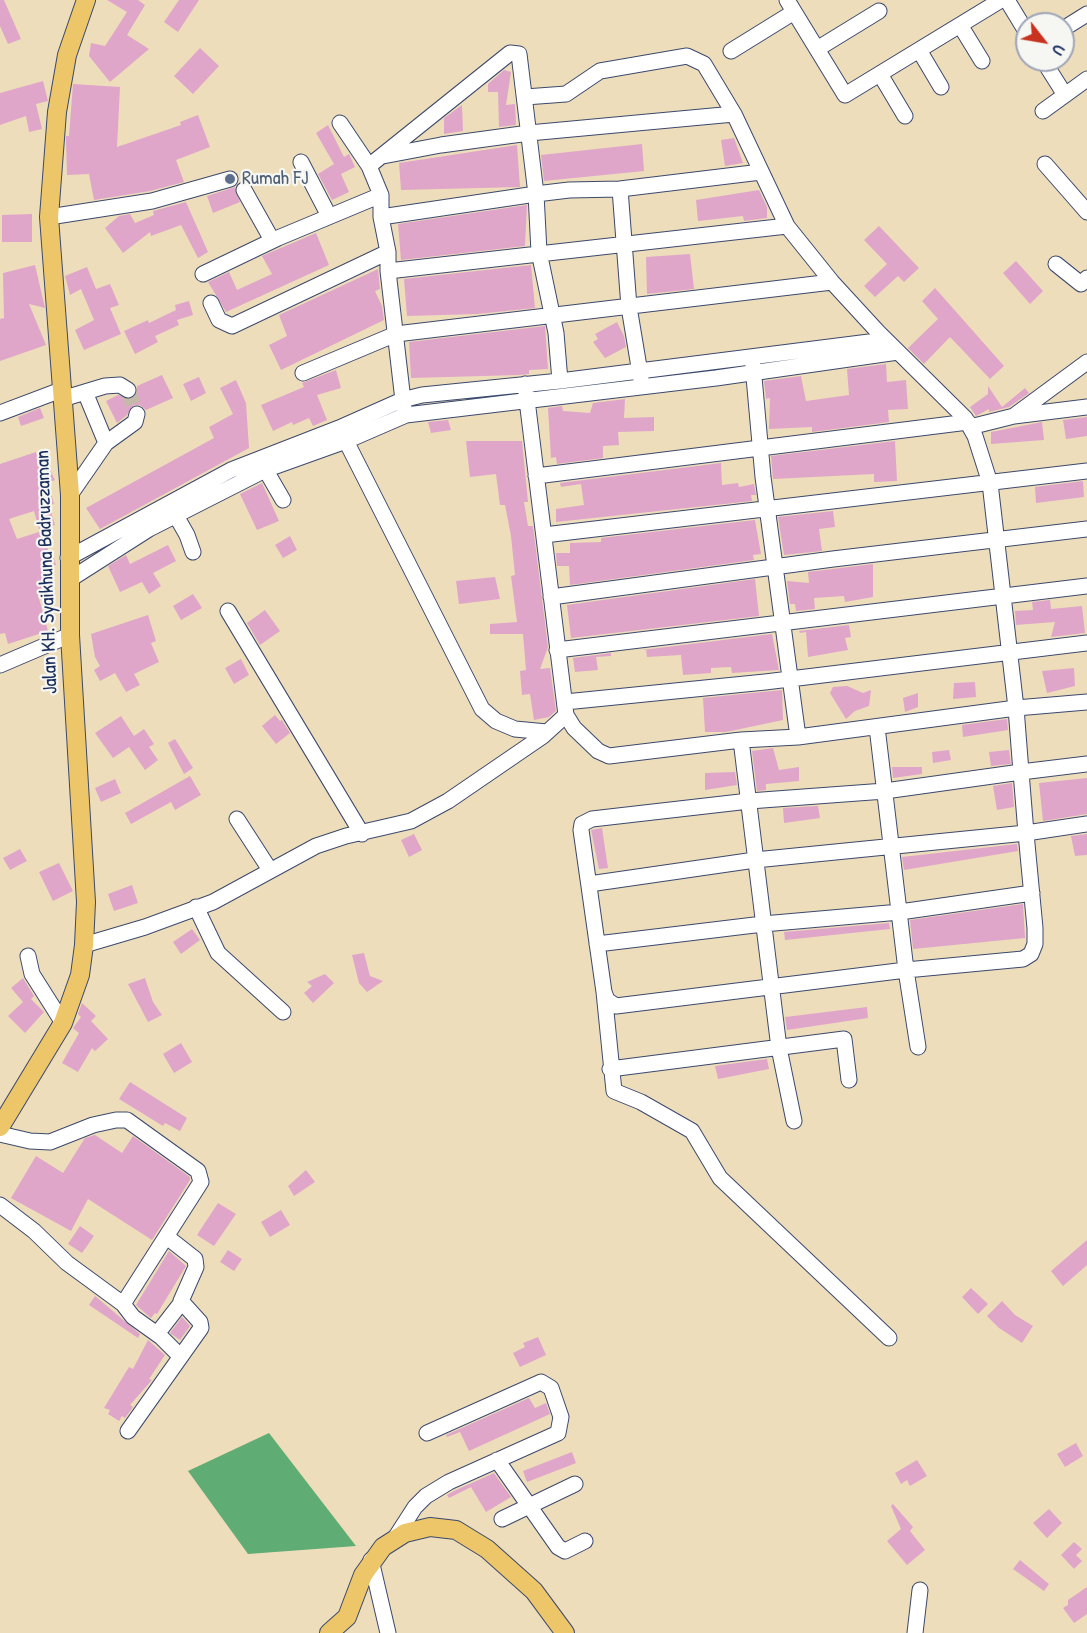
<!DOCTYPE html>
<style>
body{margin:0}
#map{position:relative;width:1087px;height:1633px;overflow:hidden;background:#edb;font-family:"Patrick Hand",sans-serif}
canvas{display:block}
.north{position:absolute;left:1015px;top:12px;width:60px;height:60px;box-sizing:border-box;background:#f6f6f2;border:2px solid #9ea6b7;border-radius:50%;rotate:121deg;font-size:16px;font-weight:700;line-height:24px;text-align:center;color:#1b2f5e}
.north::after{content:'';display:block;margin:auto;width:21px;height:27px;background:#c8321e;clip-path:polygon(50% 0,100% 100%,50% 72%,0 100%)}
</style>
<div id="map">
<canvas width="1087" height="1633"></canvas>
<div class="north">U</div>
</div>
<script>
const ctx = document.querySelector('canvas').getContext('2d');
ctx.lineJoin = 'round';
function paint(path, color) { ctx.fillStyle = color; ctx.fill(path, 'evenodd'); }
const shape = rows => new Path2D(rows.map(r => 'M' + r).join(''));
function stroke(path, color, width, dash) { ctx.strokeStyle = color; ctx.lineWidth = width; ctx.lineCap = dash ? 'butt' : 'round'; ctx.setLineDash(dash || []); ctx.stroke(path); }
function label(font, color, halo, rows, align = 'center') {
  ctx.font = font + ' "Patrick Hand",sans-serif'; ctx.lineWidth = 4.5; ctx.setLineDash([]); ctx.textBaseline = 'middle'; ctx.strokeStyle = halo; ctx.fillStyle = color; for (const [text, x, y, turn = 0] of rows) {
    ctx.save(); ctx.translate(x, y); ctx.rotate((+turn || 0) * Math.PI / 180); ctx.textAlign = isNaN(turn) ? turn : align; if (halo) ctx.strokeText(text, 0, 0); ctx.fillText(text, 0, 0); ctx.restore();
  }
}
const forest = shape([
 [269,1433,356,1546,248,1554,188,1471]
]);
const building = shape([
 [0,0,4,0,21,39,8,44,0,26],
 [107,0,138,0,145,5,127,35,149,49,110,82,89,56,91,43,105,46,127,12],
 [179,0,199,0,178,32,164,22],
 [200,48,219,66,193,94,174,76],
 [504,70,511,72,506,105,515,104,516,125,499,127,498,92,488,92,488,84],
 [43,81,48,101,36,104,42,129,29,132,26,116,0,125,0,93],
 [73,84,120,87,117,147,181,125,180,122,198,115,210,147,176,160,184,182,150,191,94,200,89,174,67,175,66,141,66,136,69,136],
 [462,105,463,131,444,134,444,118],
 [328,125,344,157,349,154,355,167,341,174,349,192,332,200,318,174,334,164,316,133],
 [734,138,743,163,725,166,721,140],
 [642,144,644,171,544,181,541,155],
 [517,145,520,187,401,190,399,163],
 [235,187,240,202,213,213,207,196],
 [759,190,767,207,767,218,744,221,743,216,698,221,696,200],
 [186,202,208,252,198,258,181,225,151,236,150,232,123,253,105,228,119,216,130,214,135,223,154,215,153,211],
 [527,205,525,246,401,260,398,224],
 [32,214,32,242,2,242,2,215],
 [879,226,919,268,904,282,898,276,875,297,864,286,887,264,864,240],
 [316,233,329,265,226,312,208,282,229,272,237,290,272,274,262,256],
 [690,254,694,289,647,294,646,257],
 [1016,261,1043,291,1030,304,1003,273],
 [35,265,45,308,29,304,46,345,0,361,0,319,4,318,3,273],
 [531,265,535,308,477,314,407,316,404,279],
 [87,267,96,289,110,284,119,305,110,308,121,334,84,350,75,330,94,320,81,289,70,295,65,276],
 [378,269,380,289,375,291,382,306,384,320,281,370,269,345,287,336,279,315],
 [935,288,1004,366,990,379,950,337,924,364,908,348,938,319,922,301],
 [189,301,193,315,177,320,179,325,155,336,158,342,135,354,124,331,148,320,149,323,176,310,175,305],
 [617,322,624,336,626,347,605,358,593,342,598,339,595,334],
 [545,326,548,369,529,370,529,374,519,375,411,378,409,342],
 [886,364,887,382,906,380,908,409,888,410,889,422,812,432,812,427,769,429,770,398,766,399,764,381,801,376,806,401,849,395,847,369],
 [336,370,341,388,317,395,327,420,313,426,309,418,293,425,292,422,273,431,261,405,304,387,302,383],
 [162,375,173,398,146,410,140,405,134,405,126,416,117,423,106,401,118,395,132,399,137,395,137,386],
 [199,377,206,393,191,401,183,384],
 [236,380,246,403,249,448,100,529,86,508,214,438,209,427,233,414,220,388],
 [988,386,1002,407,1025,388,1029,393,1009,407,989,412,989,409,976,416,970,407,988,394],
 [625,399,624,418,654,417,654,431,618,432,619,445,603,446,603,458,557,464,556,457,551,458,548,408,562,406,563,411,590,413,593,403],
 [40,408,44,418,21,426,18,417],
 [1087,417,1087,436,1066,439,1063,420],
 [448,420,451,430,431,433,428,422],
 [1042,422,1044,440,991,444,991,432],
 [466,441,522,441,528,502,524,502,528,526,533,526,548,647,540,669,550,668,556,711,549,717,534,720,530,694,522,695,520,671,526,670,523,634,490,634,490,624,517,622,511,576,515,575,511,536,505,505,500,505,496,474,470,477],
 [895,441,897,481,874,482,874,474,773,479,771,456],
 [36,452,40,467,47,464,55,480,48,483,54,504,49,505,55,525,39,529,34,511,9,519,17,539,42,531,50,556,53,555,56,565,46,568,52,592,38,595,48,631,8,644,5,633,0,634,0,464],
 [721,463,722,485,738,483,739,487,754,484,756,495,751,495,752,501,556,522,556,509,584,505,581,484,561,487,560,483],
 [1083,481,1084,497,1036,503,1035,487],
 [262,483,279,521,257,530,240,494],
 [833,511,835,527,819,529,822,551,784,555,778,517],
 [755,520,761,554,753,555,754,560,570,585,569,566,557,566,556,553,570,553,570,543,601,542,601,538],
 [290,536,297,550,283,558,275,545],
 [168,545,176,561,153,573,161,586,149,594,142,582,120,592,108,566,126,555,130,564],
 [873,564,873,597,845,602,844,596,814,598,815,609,796,611,795,604,790,604,787,581,809,583,808,572],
 [495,577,500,599,459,604,456,581],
 [755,579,759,616,571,638,567,605],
 [193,594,202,608,181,620,173,606],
 [1050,600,1051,609,1082,606,1085,633,1051,637,1055,622,1016,625,1015,611,1033,610,1032,602],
 [265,610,280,631,260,645,247,623],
 [148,615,156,641,151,643,159,662,134,674,140,685,126,692,115,673,100,681,94,670,100,666,95,657,91,634],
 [849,625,851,637,845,638,848,650,808,657,806,632,800,633,799,631],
 [772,634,779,670,732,673,731,667,711,668,711,673,683,675,681,655,647,657,646,649,642,650],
 [611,653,611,656,596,657,598,670,575,672,573,658],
 [241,659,249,675,234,684,225,668],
 [1074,668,1075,686,1047,693,1042,671],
 [975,682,976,697,953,699,954,683],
 [847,686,863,693,871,690,869,706,855,711,846,719,830,693,833,687],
 [782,690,783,720,726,732,705,732,703,698],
 [918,693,918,707,905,712,903,698],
 [275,715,280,721,282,720,290,733,276,744,262,726],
 [121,716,134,736,144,729,154,744,149,747,158,760,145,770,129,747,113,758,95,733],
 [1007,719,1008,730,963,737,962,725],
 [175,739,193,768,184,774,168,743],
 [773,748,779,770,799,767,799,781,766,784,766,790,757,791,752,751],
 [949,750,951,760,933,763,932,752],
 [1009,750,1011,764,991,766,989,752],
 [892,767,922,767,922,774,893,778],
 [735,772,737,785,705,790,705,773],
 [190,776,201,795,175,810,171,802,131,824,125,813],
 [1087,778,1087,814,1043,821,1039,783],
 [115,779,121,793,101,802,95,788],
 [1012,783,1014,807,997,810,993,786],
 [818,806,820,818,784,823,783,808],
 [602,828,608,868,599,869,591,830],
 [414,834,422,850,409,857,401,840],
 [1087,834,1087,855,1075,856,1071,836],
 [1017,844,1018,851,904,870,902,857],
 [20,849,27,861,10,870,3,858],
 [59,863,73,891,53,901,39,872],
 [132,885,138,903,114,911,108,894],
 [1023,904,1025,938,913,949,910,920],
 [889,923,890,929,785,940,784,932],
 [192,929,200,940,181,954,173,942],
 [364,953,370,976,383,981,367,992,359,983,352,955],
 [325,974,334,983,313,1003,304,993,312,986,307,982],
 [23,978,34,996,31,999,44,1012,25,1033,8,1016,23,1002,11,988],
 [145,978,153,1002,162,1015,148,1022,128,984],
 [82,1003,96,1016,91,1021,108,1039,95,1051,92,1048,78,1072,62,1063,79,1033,73,1028,81,1017,78,1014],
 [867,1007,868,1018,787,1030,785,1017],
 [181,1043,192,1062,174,1073,163,1054],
 [767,1059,769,1069,718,1079,715,1066],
 [130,1082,187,1118,180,1131,165,1123,163,1126,119,1099],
 [95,1135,122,1153,133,1136,190,1177,190,1180,152,1240,88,1199,71,1231,11,1198,36,1156,63,1173,85,1138],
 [306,1170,315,1182,294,1196,288,1186],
 [218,1203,236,1214,214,1246,197,1235],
 [281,1210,290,1225,270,1237,261,1222],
 [80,1226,94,1236,82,1253,68,1244],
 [1087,1240,1087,1265,1063,1286,1051,1271],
 [228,1250,242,1259,234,1271,220,1262],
 [169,1251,186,1266,157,1314,155,1313,151,1318,136,1305],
 [971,1288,988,1304,978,1314,962,1297],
 [95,1296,140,1334,138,1338,89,1305],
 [1002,1301,1015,1315,1033,1326,1022,1343,999,1328,987,1316],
 [182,1317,190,1326,180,1340,170,1333],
 [538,1337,546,1355,520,1367,513,1353,525,1347,523,1343],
 [148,1340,165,1355,149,1379,152,1380,130,1405,133,1407,125,1418,122,1416,119,1421,108,1414,110,1410,104,1408,129,1367,133,1369],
 [529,1398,535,1408,546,1403,550,1414,469,1451,460,1432,447,1437,446,1435],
 [1076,1443,1083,1456,1065,1467,1057,1454],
 [572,1452,576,1463,527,1482,523,1471],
 [917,1460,927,1476,910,1486,907,1480,901,1484,895,1473],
 [494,1473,511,1497,486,1512,471,1487,449,1498,447,1495,454,1491],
 [893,1504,913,1527,910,1531,925,1550,907,1565,887,1541,901,1529,891,1506],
 [1049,1509,1062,1523,1047,1538,1033,1523],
 [1074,1542,1082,1549,1076,1555,1082,1561,1074,1569,1061,1555],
 [1020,1560,1049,1584,1044,1591,1013,1569],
 [1087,1587,1087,1614,1074,1623,1063,1608,1068,1605,1068,1600]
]);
const minorTunnel = shape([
 [128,390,137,414]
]);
const minor = shape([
 [787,0,845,95,1001,0],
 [1007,0,1027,33],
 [960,25,982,61],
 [1063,29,1087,14],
 [817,49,879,11],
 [919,50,941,87],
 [731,51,794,12],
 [1043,60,1065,95],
 [880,74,905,116],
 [525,97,566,94,600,71,687,56,704,64,734,114,787,226,832,282,878,332,965,418,975,436,990,483,1016,708,798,737,741,740,609,756,598,751,574,728,566,715,525,384],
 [1043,111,1087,79],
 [340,123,369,166],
 [383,156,441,145,529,133,734,114],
 [301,162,329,216],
 [1045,164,1087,212],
 [620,189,761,172],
 [244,190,272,240],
 [49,217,152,201,230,179],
 [381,217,381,195,369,166,510,53,519,54,536,194,381,217,388,252,388,271],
 [1056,264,1081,284,1087,278],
 [203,274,278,238,381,195],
 [211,303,219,320,232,326,388,252],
 [753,366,763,477,798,737],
 [303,373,396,334,832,282],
 [560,381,556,333,539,252,536,194,569,190,620,189,629,307,641,379],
 [85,392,106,443],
 [62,399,105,386,120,385,128,390],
 [404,409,388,271,787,226],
 [0,413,61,390],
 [1015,415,1087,362],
 [970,427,1014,416,1087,407],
 [346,441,482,709,496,721,515,729,547,732],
 [261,462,283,500],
 [536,476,968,422],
 [70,495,106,443,135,422,137,414],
 [171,507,187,535,193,552],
 [544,535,1087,471],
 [68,558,231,470,339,428,402,400,422,395,560,381,885,340],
 [69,580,149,529,265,470,346,441,406,415,716,378,898,352],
 [551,597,833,559,1087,529],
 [228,611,362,834],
 [557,650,1087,586],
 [0,665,70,635],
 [565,702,765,682,1087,643],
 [1087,702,1016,708,1021,772,1026,833,1029,865,1035,928,1035,944,1031,954,1023,959,906,970,616,1006,607,1000,604,992,581,830,582,824,592,819,749,801,885,791,1021,772,1087,764],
 [877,727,906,970,918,1047],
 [741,740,779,1048,794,1121],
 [237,819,270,870],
 [589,884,755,860,1026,833,1087,824],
 [196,907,218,953,283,1012],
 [597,944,763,924,900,912,1032,893],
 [84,945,145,927,213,902,316,846,346,836,411,821,448,801,543,736,566,715],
 [28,956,32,974,63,1023],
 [604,992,614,1091,641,1102,692,1131,720,1178,889,1338],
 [610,1069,844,1039,849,1080],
 [0,1134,30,1141,50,1142,93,1125,116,1120,127,1120,198,1171,201,1182,123,1304,133,1317,161,1337,180,1356],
 [0,1205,34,1231,67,1263,123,1304],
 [157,1334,181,1303],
 [128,1431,201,1328,200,1322,181,1301,196,1267,195,1259,167,1237],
 [497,1460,558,1547,565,1551,585,1541],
 [502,1519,575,1484],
 [395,1538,415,1507,426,1496,449,1482,558,1433,561,1417,551,1388,541,1382,427,1433],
 [371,1560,388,1633],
 [915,1633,920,1590]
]);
const major = shape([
 [0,1127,63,1023,80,975,84,945,86,902,70,635,70,495,49,217,57,112,67,55,86,0],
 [329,1633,347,1617,363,1575,383,1547,405,1533,430,1527,456,1530,487,1549,534,1591,565,1633]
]);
const markers = [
 [230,179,6,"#5c6f8a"]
];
const serviceNames = [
 ["Rumah FJ",242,179]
];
const streetNames = [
 ["Jalan KH. Syaikhuna Badruzzaman",47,572,-92]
];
paint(forest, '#60ac75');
paint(building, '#dfa6c9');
stroke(minorTunnel, '#c4baa8', 15, [15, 8]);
stroke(minor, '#3b496c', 17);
stroke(major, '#3b496c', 20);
stroke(minor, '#fff', 15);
stroke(major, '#ecc669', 18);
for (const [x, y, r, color] of markers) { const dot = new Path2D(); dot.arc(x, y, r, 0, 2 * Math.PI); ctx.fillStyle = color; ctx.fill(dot); stroke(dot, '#f6f6f2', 2); }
label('20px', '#4e5e75', '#f6f6f2', serviceNames, 'left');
label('20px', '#1b2f5e', '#f6f6f2', streetNames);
</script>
